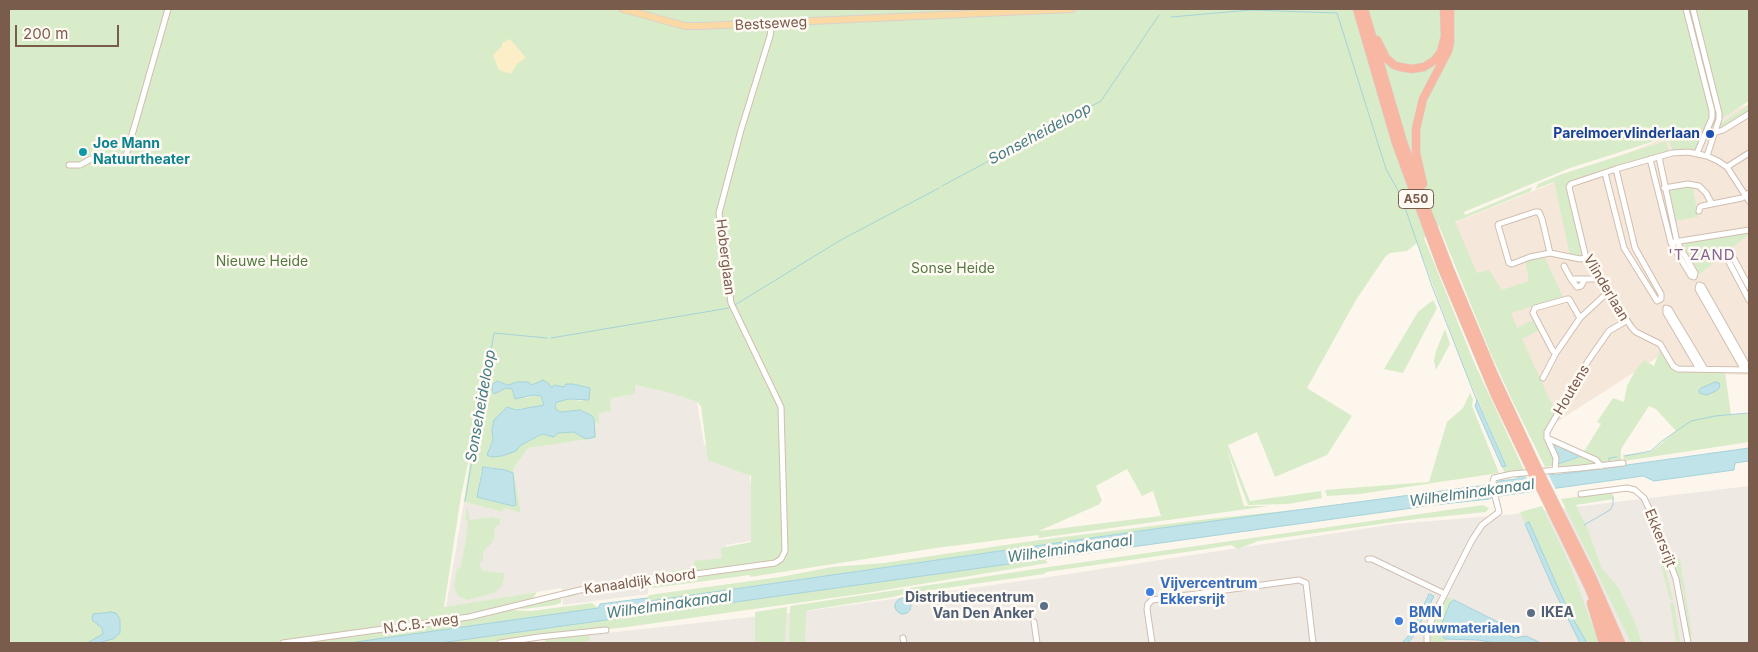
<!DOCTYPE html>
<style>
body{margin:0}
#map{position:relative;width:1758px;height:652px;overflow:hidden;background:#fdf6ec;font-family:Inter,sans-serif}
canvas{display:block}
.frame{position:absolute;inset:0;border:10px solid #7a5c4d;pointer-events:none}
.scale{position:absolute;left:15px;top:25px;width:104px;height:22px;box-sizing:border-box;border:2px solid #7a5c4d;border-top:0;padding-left:6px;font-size:15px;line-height:18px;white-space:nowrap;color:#7a5c4d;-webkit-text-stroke:4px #fffaf3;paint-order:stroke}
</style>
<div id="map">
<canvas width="1758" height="652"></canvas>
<div class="frame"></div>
<div class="scale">200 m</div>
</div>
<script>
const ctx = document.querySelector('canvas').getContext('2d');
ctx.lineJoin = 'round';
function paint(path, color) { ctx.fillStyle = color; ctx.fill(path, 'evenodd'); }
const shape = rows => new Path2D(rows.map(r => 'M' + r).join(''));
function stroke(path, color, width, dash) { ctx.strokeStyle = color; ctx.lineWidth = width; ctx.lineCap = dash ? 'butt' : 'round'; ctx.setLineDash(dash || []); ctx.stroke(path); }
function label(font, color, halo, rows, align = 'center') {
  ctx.font = font + ' Inter,sans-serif'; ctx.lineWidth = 5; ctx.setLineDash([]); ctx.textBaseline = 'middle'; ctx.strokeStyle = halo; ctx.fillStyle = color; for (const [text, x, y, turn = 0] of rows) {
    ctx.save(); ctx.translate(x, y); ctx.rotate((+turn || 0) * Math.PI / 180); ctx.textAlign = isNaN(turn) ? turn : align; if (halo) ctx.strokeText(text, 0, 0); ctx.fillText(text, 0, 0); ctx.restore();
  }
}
const residential = shape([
 [1749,104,1749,375,1674,373,1658,357,1555,423,1451,224]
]);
const industrial = shape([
 [635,385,670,393,697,402,704,444,748,468,761,539,726,545,728,566,649,576,648,594,563,605,561,588,446,607,464,502,503,512,504,508,520,512,513,469,528,448,597,438,595,423,599,424,599,413,612,398,635,394],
 [1749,486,1749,643,532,643,589,635,814,610,1042,578,1395,524,1516,514]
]);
const green = shape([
 [9,9,1749,9,1749,101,1720,120,1718,116,1714,131,1709,130,1710,115,1703,132,1661,139,1570,168,1464,212,1465,215,1532,187,1531,191,1455,222,1477,273,1489,270,1502,290,1529,281,1525,260,1544,256,1563,297,1511,313,1517,328,1533,320,1539,330,1522,339,1556,413,1544,431,1555,459,1554,465,1552,466,1545,467,1511,398,1490,352,1439,226,1424,238,1473,360,1524,470,1505,474,1502,467,1506,465,1464,368,1417,243,1407,251,1390,253,1385,257,1356,300,1307,388,1352,416,1327,455,1275,477,1257,432,1228,445,1250,501,1321,491,1322,498,1288,504,1248,505,1227,449,1244,506,1269,506,1039,538,1038,535,936,548,750,577,750,575,653,588,647,585,646,583,671,575,671,571,694,568,694,561,722,558,721,548,751,542,751,476,708,460,701,406,697,402,670,393,635,385,635,394,612,398,610,400,611,411,599,413,599,424,595,423,597,438,528,448,513,469,521,513,504,508,503,512,464,502,474,435,461,496,444,607,537,592,533,598,502,608,481,613,442,619,441,624,474,619,509,610,531,611,592,603,598,608,497,623,433,643,9,643],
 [517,382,528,382,532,385,552,388,564,387,566,384,578,385,590,388,582,401,569,399,556,402,555,405,556,410,562,412,580,410,591,415,595,437,585,437,574,432,558,433,547,436,542,434,521,445,488,449,493,439,492,429,497,417,511,408,516,410,522,408,527,409,544,405,541,396,534,395,527,398,520,397,513,395,512,389,506,388,501,391,504,383,508,385],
 [489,467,506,470,516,505,513,506,478,497,478,491,481,471],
 [1127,469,1142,496,1153,491,1161,516,1039,531,1100,504,1100,502,1102,501,1096,486],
 [1749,105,1749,113,1717,131,1718,125],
 [1702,135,1695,149,1673,151,1669,141],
 [1666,141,1669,152,1567,184,1582,255,1580,257,1570,255,1554,182,1535,189,1538,184,1562,174],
 [1685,187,1693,188,1698,217,1675,221,1668,189],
 [1749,231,1749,234,1700,274,1683,243],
 [1433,300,1437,308,1403,373,1384,369,1418,312],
 [1445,329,1450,344,1436,370,1434,361,1436,351],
 [1660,350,1672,368,1725,372,1731,415,1749,413,1749,442,1624,461,1623,455,1651,452,1676,431,1656,409,1649,406,1621,449,1621,461,1603,463,1598,458,1583,453,1601,424,1597,422,1613,398,1624,402,1627,386,1635,371,1644,360,1654,366],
 [1470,393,1473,399,1472,406,1499,473,1360,494,1327,496,1325,490,1429,482,1447,422,1463,408],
 [1581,456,1598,464,1558,467,1558,464],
 [1612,492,1614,499,1576,505,1586,525,1602,569,1618,587,1634,620,1642,643,1631,643,1561,499],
 [1343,505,1161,528,650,601,647,598,649,595,780,577,832,567,884,563,1039,540,1208,519],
 [1483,505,1489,508,1486,512,1416,519,1258,541,1238,549,1231,545,1207,549,1046,572,1044,574,904,594,893,597,810,610,806,611,805,643,789,643,790,606,1049,567],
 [1542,506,1570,565,1599,643,1587,643,1583,638,1563,599,1529,523,1525,524,1520,512],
 [467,507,470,520,494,517,495,519,500,518,500,524,494,528,495,534,493,541,483,552,483,561,480,562,480,567,483,571,504,573,504,577,502,586,494,593,467,600,458,596,454,586,457,568,460,569,465,545,468,521,465,520],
 [1044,559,1048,563,867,593,627,627,523,638,486,643,440,643],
 [1673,559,1680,559,1692,635,1690,637,1683,592],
 [1663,561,1669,583,1673,600,1670,600,1660,562],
 [576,593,576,596,561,598,561,603,555,605,524,609,516,608],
 [1447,597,1454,600,1450,603,1442,623,1445,639,1447,640,1440,643,1430,643,1430,629,1438,611],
 [1670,603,1674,603,1680,643,1676,642],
 [787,607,785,643,755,643,755,612],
 [589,635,590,641,575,643,544,643,546,638]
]);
const sand = shape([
 [510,39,526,58,517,64,511,74,499,70,493,55,502,46,502,43]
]);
const water = shape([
 [543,380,548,383,552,388,554,385,564,387,566,384,573,384,590,388,589,400,569,399,557,402,555,405,556,410,561,412,580,410,591,415,594,419,595,437,586,439,574,432,558,433,554,437,542,434,521,445,516,451,502,456,491,457,487,455,493,439,492,429,494,420,507,407,516,410,544,405,541,396,534,395,515,399,512,389,506,388,494,394,492,390,493,384,497,381,508,385,517,382,528,382,532,385,543,380],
 [1715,382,1719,383,1720,387,1716,391,1707,395,1699,393,1699,390,1701,388,1715,382],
 [1477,400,1506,466,1502,467,1475,406,1477,400],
 [1552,442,1570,452,1581,456,1558,464,1552,442],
 [1749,448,1749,461,1735,463,1734,470,1654,481,1643,476,1493,497,1489,499,1434,505,440,643,349,643,598,608,600,604,647,598,650,601,1161,528,1494,484,1499,481,1516,479,1520,476,1546,473,1555,475,1749,448],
 [483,467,506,470,513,473,516,505,513,506,477,497,483,467],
 [1529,522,1568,610,1587,643,1580,643,1553,588,1525,524,1529,522],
 [1429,594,1434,596,1413,637,1408,643,1402,643,1411,633,1429,594],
 '895 606a8 8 0 1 1 16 0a8 8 0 1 1-16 0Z',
 [1454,600,1506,626,1508,635,1515,638,1526,636,1541,643,1495,643,1478,640,1445,639,1443,637,1442,623,1450,603,1454,600],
 [111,612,116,613,120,619,120,633,113,639,98,643,87,643,103,634,102,628,92,620,93,614,111,612]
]);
const pier = shape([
 [1546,470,1556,490,1534,493,1524,473]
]);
const stream = shape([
 [1171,17,1251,10,1337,13,1386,169,1401,196,1432,286,1477,401],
 [942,186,1101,101,1159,15],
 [735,305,839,241,939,188],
 [551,338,729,308],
 [1625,456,1651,451,1662,441,1691,421,1715,416,1749,413],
 [1609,462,1609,458,1617,457],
 [465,501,494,333,547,338],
 [1584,525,1610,510,1613,505,1613,497]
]);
const minor = shape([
 [1686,9,1712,111,1712,118,1697,153],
 [1693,9,1719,113,1719,119,1707,156],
 [1712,132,1714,133,1723,130,1749,114],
 [1650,159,1671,243,1691,276,1694,277,1695,273,1677,242,1659,157],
 [69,165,80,165,91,159,118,158,126,156,168,9],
 [1727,167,1749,153],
 [1605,173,1624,248,1657,301,1661,299,1661,294,1635,248,1616,169],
 [1664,188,1688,184,1699,186,1706,193,1712,204],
 [1749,201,1727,167,1718,161,1707,156,1688,152,1672,153,1616,169,1571,184,1569,187,1586,258,1632,328,1636,332,1660,344,1673,366,1678,369,1749,370],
 [1699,211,1700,207,1702,206,1742,198,1749,193],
 [1674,242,1749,230],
 [1550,253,1542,219,1539,212,1535,212,1499,224,1498,225,1509,263,1512,264,1530,257,1550,253,1580,259,1586,258],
 [1564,266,1571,279,1599,279],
 [1571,279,1577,287,1581,286,1585,279],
 [1749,287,1734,259,1731,259,1729,262,1749,300],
 [1580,318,1569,299,1567,299,1535,308,1533,313,1553,351,1556,353,1580,318,1608,292],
 [1699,369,1666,313,1666,308,1669,309,1705,369],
 [1744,370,1698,289,1699,285,1702,286,1749,369],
 [1543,378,1556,353],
 [1547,438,1596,460,1601,466],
 [1555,470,1556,458,1547,438,1547,432,1588,361,1609,331,1626,321],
 [1581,494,1627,488,1635,490,1644,498,1653,517,1676,579,1688,643],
 [1368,559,1372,559,1445,594],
 [1034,622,1037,643],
 [903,638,904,643],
 [283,643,469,617,580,590,775,563,781,559,785,551,781,407,731,303,719,213,741,130,770,36,772,23],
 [500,643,539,637,606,630],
 [1152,643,1147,609,1148,604,1152,600,1299,580,1306,583,1313,643],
 [1427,643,1427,629,1472,540,1482,525,1499,512,1495,496,1493,481,1494,478,1512,474,1581,468,1623,463]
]);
const major = shape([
 [623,9,685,26,702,26,1072,9]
]);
const highway = shape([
 [1357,9,1396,143,1441,266,1495,395,1530,468],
 [1364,9,1403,142,1428,213,1450,270,1494,375,1537,467],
 [1377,40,1386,58,1394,65,1400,67,1412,69,1424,67,1435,60,1441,52,1445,36,1444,9],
 [1423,184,1416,153,1416,129,1423,99,1448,51,1450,42,1450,9],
 [1553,499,1591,575,1621,643],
 [1546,500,1588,586,1612,643],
 [1591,603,1603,643]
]);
const highwayBridge = shape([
 [1537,467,1553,499],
 [1530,468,1546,500]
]);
const markers = [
 [1710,134,5,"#1a4fb4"],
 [83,152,5,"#0f9aa8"],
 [1150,592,5,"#3f7fe0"],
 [1044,606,5,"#5c6f8a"],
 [1531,613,5,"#5c6f8a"],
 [1399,621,5,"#3f7fe0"]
];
const shields = [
 [1416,199,35]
];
const shieldNames = [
 ["A50",1416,199]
];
const streetNames = [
 ["Bestseweg",771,24,-3],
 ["Hoberglaan",725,257,83],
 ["Vlinderlaan",1606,288,59],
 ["Houtens",1572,390,-59],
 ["Ekkersrijt",1660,538,68],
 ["Kanaaldijk Noord",640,582,-8],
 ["N.C.B.-weg",421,624,-8]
];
const transitNames = [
 ["Parelmoervlinderlaan",1700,134]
];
const cultureNames = [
 ["Joe Mann",93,144],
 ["Natuurtheater",93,160]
];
const parkNames = [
 ["Nieuwe Heide",262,262],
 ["Sonse Heide",953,269]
];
const shopNames = [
 ["Vijvercentrum",1160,584],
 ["Ekkersrijt",1160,600],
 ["BMN",1409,613],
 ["Bouwmaterialen",1409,629]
];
const serviceNames = [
 ["Distributiecentrum",1034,598],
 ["Van Den Anker",1034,614],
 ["IKEA",1541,613,"left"]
];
const waterNames = [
 ["Sonseheideloop",1040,134,-28],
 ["Sonseheideloop",481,406,-80],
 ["Wilhelminakanaal",1472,493,-8],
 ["Wilhelminakanaal",1070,549,-8],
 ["Wilhelminakanaal",669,605,-8]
];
const neighbourhoodNames = [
 ["'T ZAND",1702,255]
];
paint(residential, '#f5e8da');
paint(industrial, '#efe9e4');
paint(green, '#d8ecc9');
paint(sand, '#fcefc7');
paint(water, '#bfe3e8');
stroke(water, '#a5d3da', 1);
paint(pier, '#fdf6ec');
stroke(stream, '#a5d3da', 1);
stroke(minor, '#d1beb0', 7);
stroke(major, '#dad1cd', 8);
stroke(highway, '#dad1cd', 9);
stroke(minor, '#fff', 5);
stroke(major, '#fbd9a5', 6);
stroke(highway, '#f7b7a3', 8);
stroke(highwayBridge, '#dad1cd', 9, []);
stroke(highwayBridge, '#f7b7a3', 8);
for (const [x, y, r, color] of markers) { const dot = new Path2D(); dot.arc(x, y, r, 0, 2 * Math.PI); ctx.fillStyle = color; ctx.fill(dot); stroke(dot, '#fffaf3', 2); }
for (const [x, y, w] of shields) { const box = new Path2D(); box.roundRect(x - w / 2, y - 9.5, w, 19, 4); ctx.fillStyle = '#fffaf3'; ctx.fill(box); stroke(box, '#7a5c4d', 1); }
label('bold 12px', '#7a5c4d', null, shieldNames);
label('14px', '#7a5c4d', '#fffaf3', streetNames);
label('bold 14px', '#164399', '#fffaf3', transitNames, 'right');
label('bold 14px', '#0d838f', '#fffaf3', cultureNames, 'left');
label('14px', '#537a41', '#fffaf3', parkNames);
label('bold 14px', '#366cbe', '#fffaf3', shopNames, 'left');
label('bold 14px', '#4e5e75', '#fffaf3', serviceNames, 'right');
label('italic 15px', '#437c86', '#fffaf3', waterNames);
ctx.letterSpacing = '1px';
label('15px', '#846695', '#fffaf3', neighbourhoodNames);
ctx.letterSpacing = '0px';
</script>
